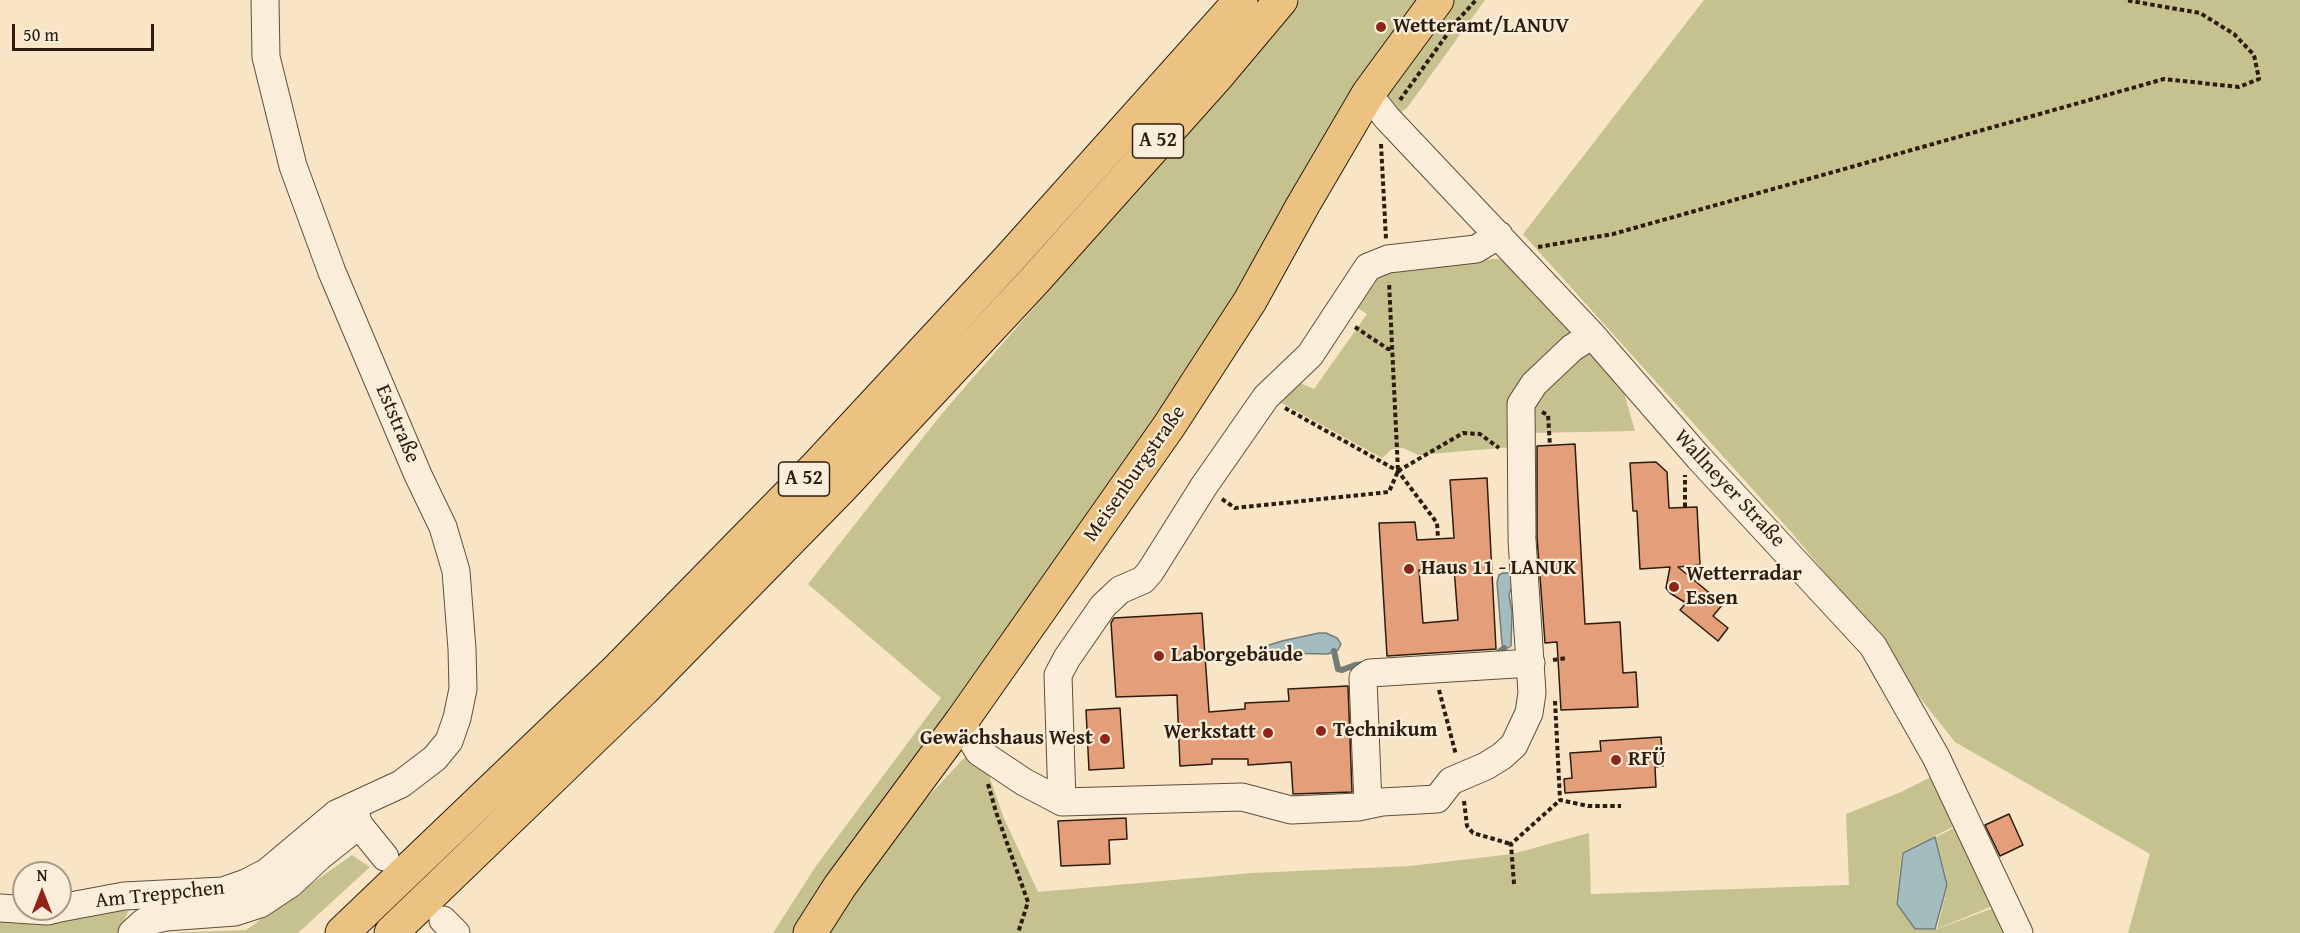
<!DOCTYPE html>
<meta charset="utf-8">
<style>
body{margin:0}
#map{position:relative;width:2300px;height:933px;overflow:hidden;background:#f8e5c6;font-family:"Gentium Book Plus",serif}
canvas{display:block}
.north{position:absolute;left:12px;top:861px;width:60px;height:60px;box-sizing:border-box;background:#faeeda;border:2px solid #a89a88;border-radius:50%;rotate:0deg;font-size:16px;font-weight:700;line-height:24px;text-align:center;color:#2c1d0e}
.north::after{content:'';display:block;margin:auto;width:21px;height:27px;background:#8f2418;clip-path:polygon(50% 0,100% 100%,50% 72%,0 100%)}
.scale{position:absolute;left:12px;top:24px;width:142px;height:27px;box-sizing:border-box;border:3px solid #2c1d0e;border-top:0;padding-left:8px;font-size:18px;line-height:21px;white-space:nowrap;color:#2c1d0e;-webkit-text-stroke:4px #faeeda;paint-order:stroke}
</style>
<div id="map">
<canvas width="2300" height="933"></canvas>
<div class="north">N</div>
<div class="scale">50 m</div>
</div>
<script>
const ctx = document.querySelector('canvas').getContext('2d');
ctx.lineJoin = 'round';
function paint(path, color) { ctx.fillStyle = color; ctx.fill(path, 'evenodd'); }
const shape = rows => new Path2D(rows.map(r => 'M' + r).join(''));
function stroke(path, color, width, dash) { ctx.strokeStyle = color; ctx.lineWidth = width; ctx.lineCap = dash ? 'butt' : 'round'; ctx.setLineDash(dash || []); ctx.stroke(path); }
function label(font, color, halo, rows, align = 'center') {
  ctx.font = font + ' "Gentium Book Plus",serif'; ctx.lineWidth = 4.5; ctx.setLineDash([]); ctx.textBaseline = 'middle'; ctx.strokeStyle = halo; ctx.fillStyle = color; for (const [text, x, y, turn = 0] of rows) {
    ctx.save(); ctx.translate(x, y); ctx.rotate((+turn || 0) * Math.PI / 180); ctx.textAlign = isNaN(turn) ? turn : align; if (halo) ctx.strokeText(text, 0, 0); ctx.fillText(text, 0, 0); ctx.restore();
  }
}
const green = shape([
 [1300,0,1485,0,1407,108,1398,114,1369,91,1300,204,808,933,773,933,816,866,941,698,808,584,940,416],
 [1704,0,2300,0,2300,933,2128,933,2150,854,1955,742,1893,664,1853,607,1792,533,1523,234],
 [1504,258,1618,372,1635,431,1529,433,1513,447,1418,455,1403,448,1392,449,1382,458,1278,401,1300,383,1314,389,1367,314,1355,306,1373,278,1385,270],
 [978,743,1003,816,1038,892,1252,873,1410,866,1512,854,1589,833,1591,894,1849,885,1846,814,1901,792,1931,777,1955,826,1902,852,1896,904,1915,930,1935,930,1996,907,2007,933,813,933,842,889],
 [1956,827,1995,905,1937,929,1948,885,1936,837],
 [352,855,370,867,298,933,165,933,246,930],
 [131,905,119,933,0,933,0,917]
]);
const water = shape([
 [1503,573,1509,573,1512,577,1513,583,1509,595,1512,612,1511,646,1508,648,1504,648,1502,644,1497,582,1499,575,1503,573],
 [1319,633,1326,633,1337,638,1341,644,1338,650,1328,654,1270,653,1266,651,1269,645,1282,641,1319,633],
 [1935,837,1947,885,1935,929,1915,929,1897,904,1903,853,1935,837]
]);
const stream = shape([
 [1334,651,1338,669,1342,670,1355,665,1366,664],
 [1495,655,1504,648]
]);
const building = shape([
 [1575,444,1585,624,1620,622,1623,673,1636,672,1638,707,1561,710,1557,642,1545,643,1537,537,1537,446,1575,444],
 [1656,462,1667,472,1669,508,1697,507,1700,565,1678,567,1723,604,1713,616,1728,628,1718,641,1680,610,1686,603,1670,593,1666,588,1670,567,1640,569,1637,511,1633,511,1630,463,1656,462],
 [1487,478,1496,649,1387,656,1379,523,1415,522,1417,540,1454,538,1450,480,1487,478],
 [1454,568,1458,620,1423,623,1419,570,1454,568],
 [1202,613,1209,712,1245,709,1245,703,1289,701,1288,689,1348,686,1352,792,1293,794,1291,762,1248,765,1248,759,1212,759,1212,764,1180,766,1177,695,1116,697,1111,623,1114,618,1202,613],
 [1120,708,1124,768,1089,770,1086,710,1120,708],
 [1661,737,1663,766,1655,767,1656,787,1565,793,1564,779,1572,778,1570,753,1601,751,1600,741,1661,737],
 [2009,814,2023,845,2000,856,1985,825,2009,814],
 [1126,818,1127,839,1109,840,1110,864,1061,866,1058,821,1126,818]
]);
const path = shape([
 [1400,100,1456,22,1476,0],
 [1381,144,1386,239],
 [1538,247,1613,234,2164,79,2239,87,2259,79,2254,55,2234,34,2200,13,2125,0],
 [1355,327,1388,349,1392,349],
 [1285,408,1398,471,1437,523,1438,538],
 [1542,412,1548,415,1550,446],
 [1398,471,1463,433,1480,434,1499,448],
 [1222,499,1235,508,1389,492,1398,471,1389,282],
 [1685,507,1685,475],
 [1553,660,1567,658],
 [1439,690,1456,755],
 [1555,701,1560,800,1588,806,1621,806],
 [988,784,996,812,1028,902,1018,933],
 [1464,801,1467,826,1473,833,1511,844],
 [1514,884,1511,844,1560,800]
]);
const minor = shape([
 [1368,94,1387,118,1592,335,1699,458,1873,646,1936,757,2019,933],
 [1499,235,1476,249,1388,259,1368,267,1310,355,1266,397,1204,486,1150,572,1143,580,1120,590,1103,606,1067,658,1058,675,1062,802,1242,797,1291,810,1358,807,1382,802,1437,799,1451,781,1486,766,1502,756,1514,745,1529,713,1532,693,1522,540],
 [1522,534,1521,404,1534,384,1572,348,1592,335],
 [961,722,979,752,1024,782,1062,802],
 [1368,805,1363,678,1370,673,1531,663],
 [354,809,359,825,385,857],
 [0,908,47,911,56,909],
 [60,908,124,896,223,891,246,883,267,872,336,814,401,784,435,758,449,741,457,718,463,689,462,649,456,571,443,527,418,475,332,272,293,166,266,57,265,0],
 [443,920,456,933],
 [132,933,144,922,166,917,235,912,260,904,290,884,319,857,359,825]
]);
const major = shape([
 [810,933,840,886,961,722,1169,426,1250,301,1303,205,1368,94,1437,0]
]);
const highway = shape([
 [342,933,615,672,817,466,1009,259,1241,0],
 [391,933,643,690,840,489,1034,281,1218,75,1281,0]
]);
const markers = [
 [1381,27,6,"#8f2418"],
 [1409,569,6,"#8f2418"],
 [1674,587,6,"#8f2418"],
 [1159,656,6,"#8f2418"],
 [1321,731,6,"#8f2418"],
 [1268,733,6,"#8f2418"],
 [1105,739,6,"#8f2418"],
 [1616,760,6,"#8f2418"]
];
const shields = [
 [1158,141,51],
 [804,479,51]
];
const shieldNames = [
 ["A 52",1158,141],
 ["A 52",804,479]
];
const poiNames = [
 ["Wetteramt/LANUV",1393,27],
 ["Haus 11 - LANUK",1421,569],
 ["Wetterradar",1686,575],
 ["Essen",1686,599],
 ["Laborgebäude",1171,656],
 ["Technikum",1333,731],
 ["Werkstatt",1256,733,"right"],
 ["Gewächshaus West",1093,739,"right"],
 ["RFÜ",1628,760]
];
const streetNames = [
 ["Eststraße",397,424,67],
 ["Meisenburgstraße",1135,474,-55],
 ["Wallneyer Straße",1729,489,47],
 ["Am Treppchen",160,895,-6]
];
paint(green, '#c5c290');
paint(water, '#a2bcbf');
stroke(water, '#737c78', 1.5);
stroke(stream, '#737c78', 6);
paint(building, '#e49e79');
stroke(building, '#2c1d0e', 1.5);
stroke(minor, '#5f4f3c', 29);
stroke(major, '#2c1d0e', 35);
stroke(highway, '#2c1d0e', 35);
stroke(path, '#2c1d0e', 4, [4.5, 3]);
stroke(minor, '#faeeda', 27);
stroke(major, '#ecc283', 33);
stroke(highway, '#ecc283', 33);
for (const [x, y, r, color] of markers) { const dot = new Path2D(); dot.arc(x, y, r, 0, 2 * Math.PI); ctx.fillStyle = color; ctx.fill(dot); stroke(dot, '#faeeda', 2); }
for (const [x, y, w] of shields) { const box = new Path2D(); box.roundRect(x - w / 2, y - 17, w, 34, 4.5); ctx.fillStyle = '#faeeda'; ctx.fill(box); stroke(box, '#2c1d0e', 1.5); }
label('bold 20px', '#2c1d0e', null, shieldNames);
label('bold 21px', '#2c1d0e', '#faeeda', poiNames, 'left');
label('21px', '#2c1d0e', '#faeeda', streetNames);
</script>
